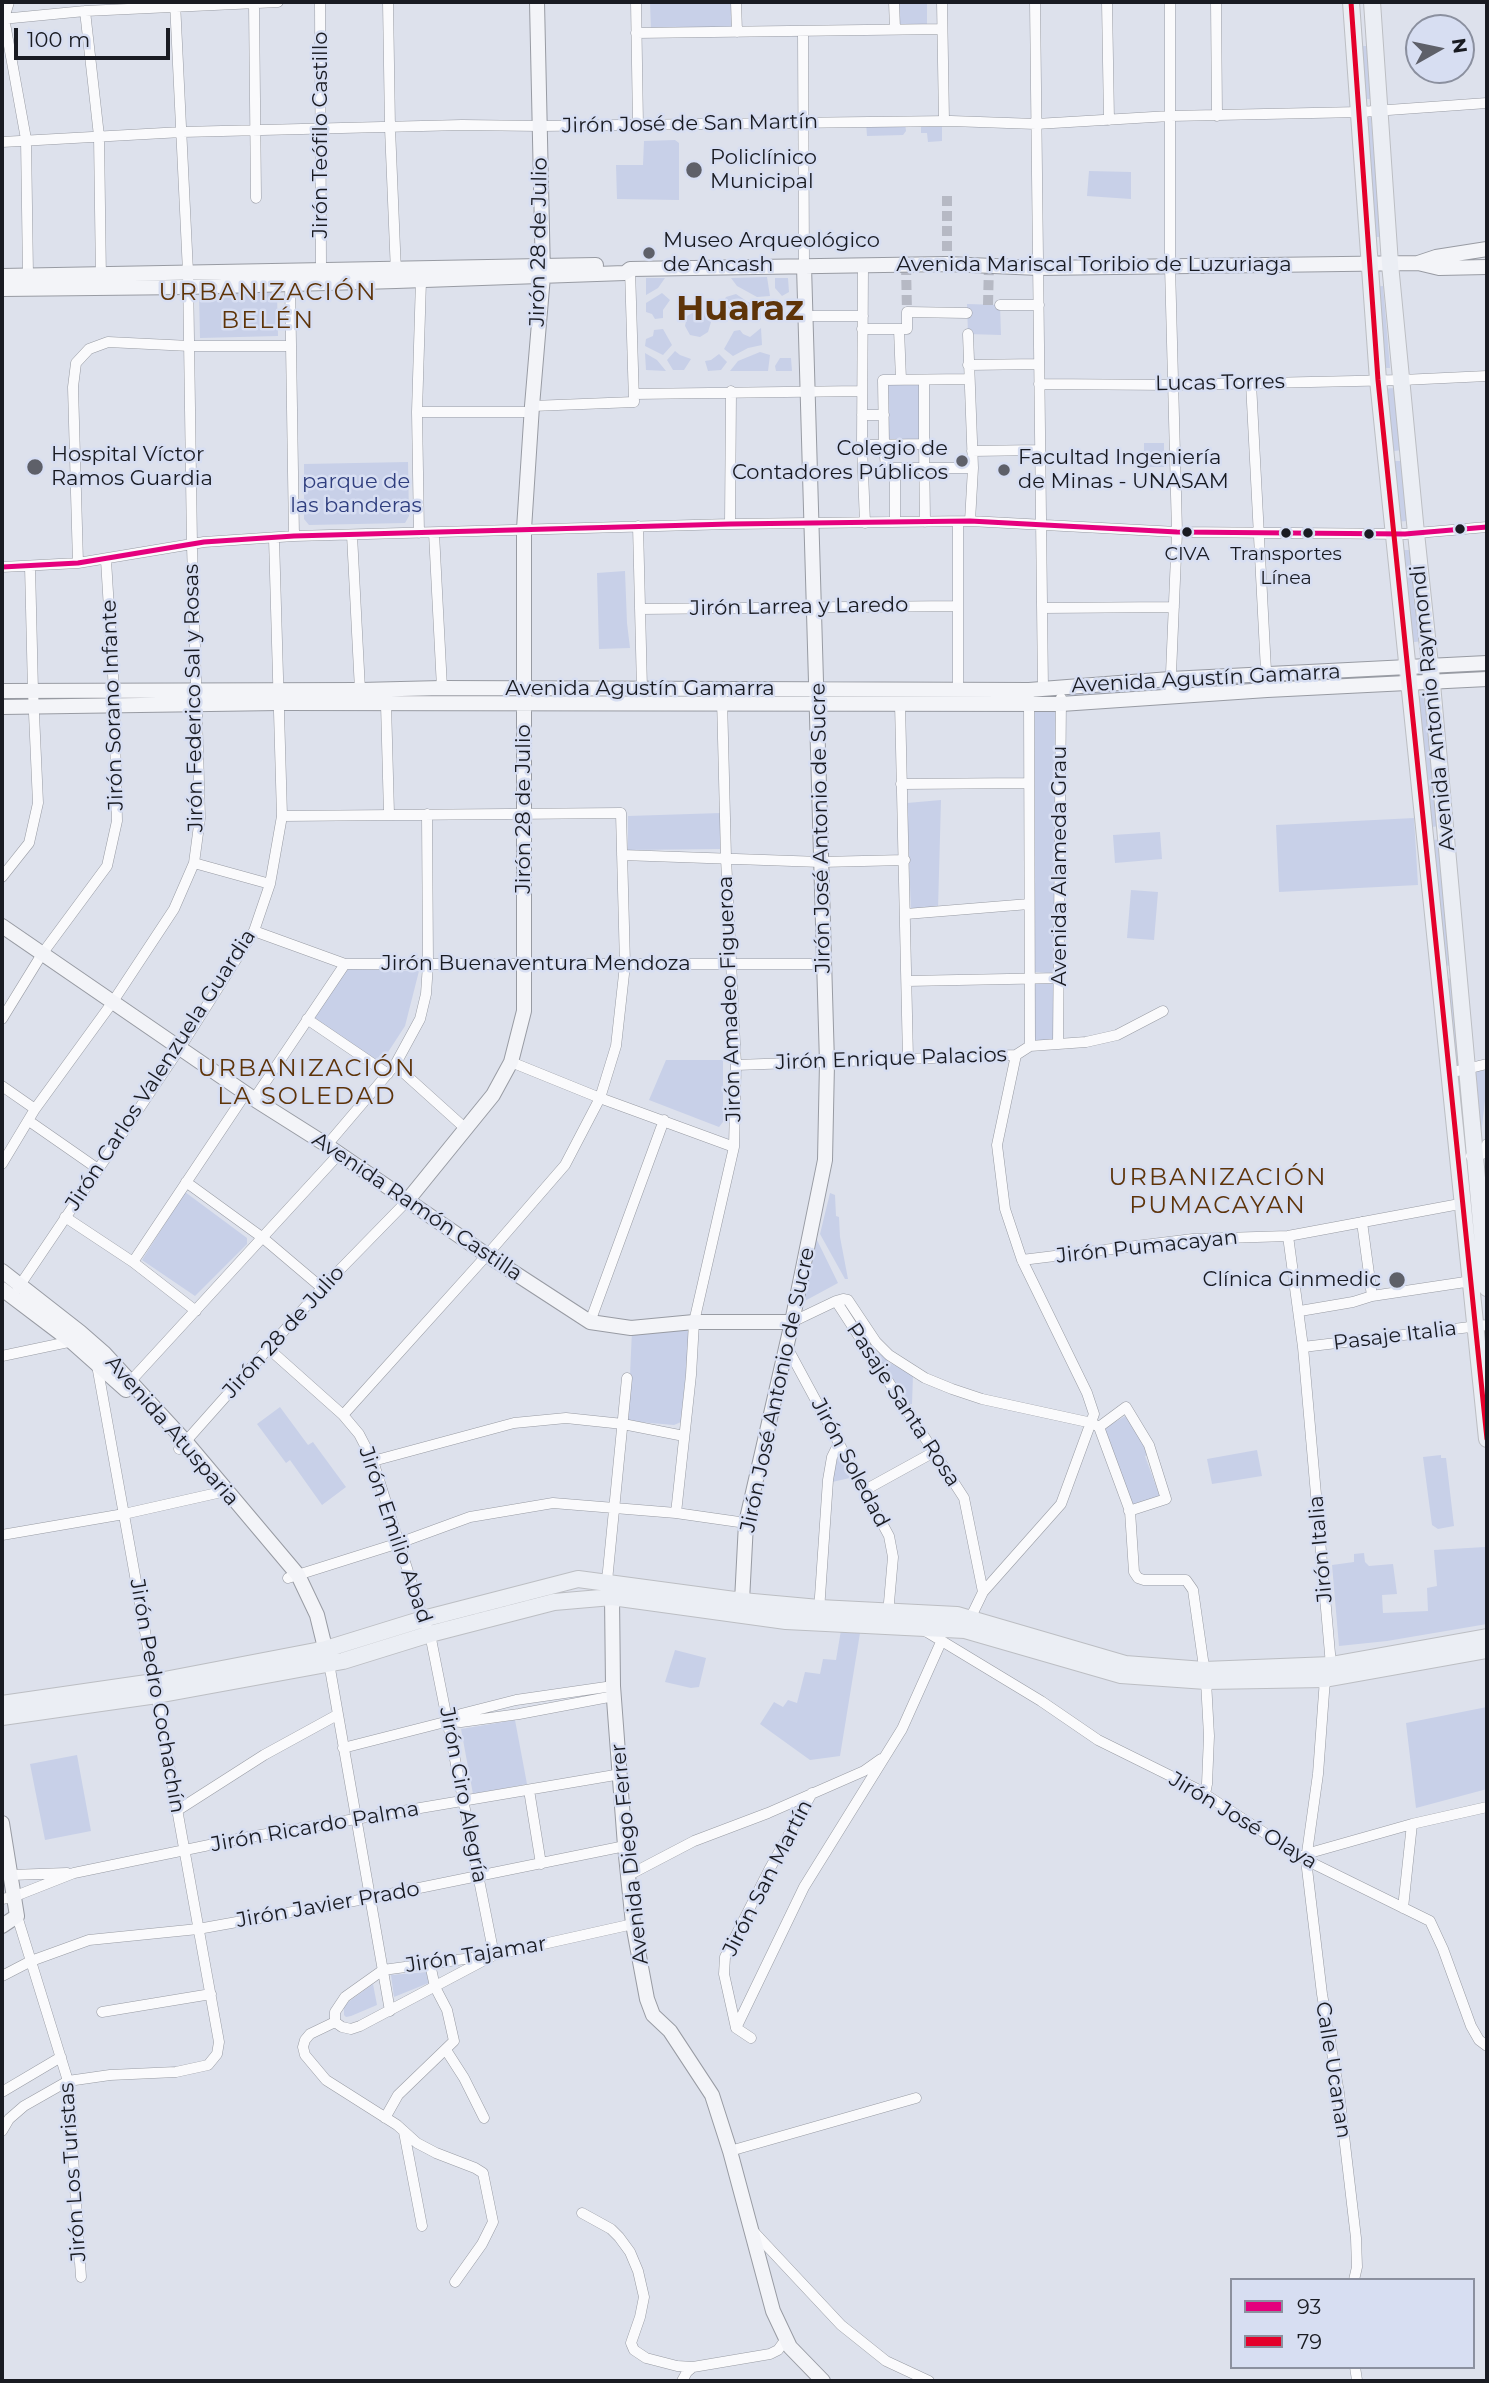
<!DOCTYPE html>
<meta charset="utf-8">
<style>
body{margin:0}
#map{position:relative;width:1489px;height:2383px;overflow:hidden;background:#dde1ec;font-family:Montserrat,sans-serif}
canvas{display:block}
.frame{position:absolute;inset:0;border:4px solid #191b22;pointer-events:none}
.legend{position:absolute;left:1230px;top:2278px;width:245px;height:91px;box-sizing:border-box;background:#d7def2;border:2px solid #8b909f;margin:0;padding:9px 12px;list-style:none;font-size:21px;color:#191b22}
.legend li{display:flex;align-items:center;gap:14px;height:35px}
.legend b{width:35px;border:2px solid #8b909f}
.north{position:absolute;left:1405px;top:14px;width:70px;height:70px;box-sizing:border-box;background:#d7def2;border:2px solid #8b909f;border-radius:50%;rotate:81deg;font-size:19px;font-weight:700;line-height:28px;text-align:center;color:#191b22}
.north::after{content:'';display:block;margin:auto;width:24px;height:32px;background:#5e6069;clip-path:polygon(50% 0,100% 100%,50% 72%,0 100%)}
.scale{position:absolute;left:14px;top:28px;width:156px;height:32px;box-sizing:border-box;border:4px solid #191b22;border-top:0;padding-left:9px;font-size:21px;line-height:24px;white-space:nowrap;color:#191b22;-webkit-text-stroke:5px #d7def2;paint-order:stroke}
</style>
<div id="map">
<canvas width="1489" height="2383"></canvas>
<div class="frame"></div>
<ul class="legend">
<li><b style="height:9px;background:#e5007d"></b>93</li>
<li><b style="height:9px;background:#e4002b"></b>79</li>
</ul>
<div class="north">N</div>
<div class="scale">100 m</div>
</div>
<script>
const ctx = document.querySelector('canvas').getContext('2d');
ctx.lineJoin = 'round';
function paint(path, color) { ctx.fillStyle = color; ctx.fill(path, 'evenodd'); }
const shape = rows => new Path2D(rows.map(r => 'M' + r).join(''));
function stroke(path, color, width, dash) { ctx.strokeStyle = color; ctx.lineWidth = width; ctx.lineCap = dash ? 'butt' : 'round'; ctx.setLineDash(dash || []); ctx.stroke(path); }
function label(font, color, halo, rows, align = 'center') {
  ctx.font = font + ' Montserrat,sans-serif'; ctx.lineWidth = 5; ctx.setLineDash([]); ctx.textBaseline = 'middle'; ctx.strokeStyle = halo; ctx.fillStyle = color; for (const [text, x, y, turn = 0] of rows) {
    ctx.save(); ctx.translate(x, y); ctx.rotate((+turn || 0) * Math.PI / 180); ctx.textAlign = isNaN(turn) ? turn : align; if (halo) ctx.strokeText(text, 0, 0); ctx.fillText(text, 0, 0); ctx.restore();
  }
}
const green = shape([
 [650,2,733,2,733,29,651,29],
 [897,2,927,2,927,25,897,26],
 [1359,46,1369,46,1372,99,1362,99],
 [1371,117,1381,237,1371,237,1364,118],
 [942,121,942,141,928,142,927,133,921,133,921,122],
 [866,122,905,122,906,131,903,135,867,136],
 [675,140,679,143,679,200,617,199,616,165,643,165,644,141],
 [1089,171,1131,172,1131,199,1087,196],
 [767,277,770,296,757,297,737,286,731,278],
 [646,278,665,278,658,288,646,295],
 [775,278,788,278,789,292,782,296,775,288],
 [1383,286,1390,368,1379,368,1373,287],
 [277,292,278,336,200,338,199,294],
 [662,293,670,300,663,310,663,318,655,319,652,314,646,312,646,303],
 [736,294,748,302,760,305,761,320,754,314,749,313,742,316,740,322,733,321,731,311,723,302,726,297],
 [967,304,1000,305,1001,335,968,334],
 [696,311,706,313,711,322,708,332,700,337,690,335,685,326,687,316],
 [761,328,762,345,748,348,733,356,724,349,734,331,740,330,743,334,750,337],
 [663,329,672,345,663,355,645,346,646,339,653,336,654,330],
 [675,351,680,355,691,359,684,370,673,370,667,360],
 [760,352,770,355,768,371,730,371,738,361],
 [645,353,657,360,666,371,646,370],
 [719,354,727,362,721,370,708,371,705,361,711,360],
 [780,358,791,358,792,371,776,371,775,366],
 [883,380,924,380,924,444,884,444],
 [1395,388,1402,450,1387,452,1381,389],
 [1144,443,1164,443,1164,467,1144,467],
 [1390,461,1402,461,1407,521,1394,522],
 [408,462,409,516,405,523,309,525,304,519,304,464],
 [1399,550,1413,550,1422,641,1408,643],
 [625,571,627,623,630,648,599,649,597,573],
 [1396,669,1396,678,1274,684,1273,677],
 [1250,678,1250,686,1180,691,1179,682],
 [1164,682,1166,691,1068,698,1066,689],
 [1418,696,1428,696,1440,826,1432,827],
 [1035,711,1055,711,1054,973,1035,972],
 [941,800,938,909,911,912,907,803],
 [721,813,720,849,628,850,628,816],
 [1414,818,1418,885,1279,892,1276,825],
 [1160,832,1162,859,1115,863,1113,835],
 [1441,839,1453,965,1446,966,1433,840],
 [1131,890,1158,892,1154,940,1127,938],
 [347,969,419,971,405,1026,381,1063,312,1018],
 [1453,978,1463,1065,1456,1066,1446,979],
 [1055,980,1057,1042,1033,1043,1034,981],
 [666,1060,723,1060,723,1122,719,1127,649,1100],
 [1487,1070,1487,1084,1480,1143,1470,1072],
 [185,1192,247,1238,247,1244,195,1296,142,1260],
 [830,1193,835,1195,836,1216,839,1217,840,1237,848,1279,845,1279,820,1234],
 [816,1238,838,1283,801,1303],
 [632,1330,690,1331,681,1422,674,1425,628,1421],
 [879,1354,882,1354,890,1363,913,1375,912,1404,910,1404,879,1358],
 [280,1407,308,1445,313,1442,346,1487,322,1505,290,1460,286,1463,257,1424],
 [1127,1415,1149,1454,1145,1456,1160,1497,1133,1507,1105,1432,1105,1428],
 [1257,1450,1262,1476,1212,1484,1207,1459],
 [1441,1455,1441,1458,1446,1458,1454,1526,1438,1529,1432,1525,1423,1457],
 [841,1458,850,1478,832,1482,837,1459],
 [1485,1547,1487,1624,1387,1641,1339,1646,1332,1565,1354,1562,1354,1554,1364,1553,1365,1562,1369,1566,1393,1564,1397,1594,1382,1595,1383,1613,1428,1611,1427,1588,1437,1586,1434,1550],
 [841,1630,860,1633,840,1756,810,1760,760,1724,774,1702,783,1707,788,1700,797,1703,805,1672,820,1674,823,1659,836,1660],
 [675,1650,706,1658,699,1687,691,1688,665,1682],
 [1487,1707,1487,1789,1416,1808,1406,1723],
 [515,1720,527,1784,473,1794,461,1729],
 [77,1755,91,1831,45,1840,30,1764],
 [427,1972,431,1982,394,1997,391,1975],
 [373,1984,377,2005,351,2016,346,2017,344,2015,344,2005]
]);
const streetTunnel = shape([
 [947,196,947,264],
 [906,265,907,312],
 [988,305,989,264]
]);
const street = shape([
 [9,2,4,18,26,139,28,275],
 [320,2,321,269],
 [388,2,390,128,396,273],
 [636,2,638,125],
 [736,2,737,32],
 [894,2,895,29],
 [942,2,944,121],
 [1035,2,1043,689],
 [1107,2,1109,120],
 [1170,2,1170,266,1177,532,1170,697],
 [1216,2,1217,116],
 [254,3,256,198],
 [85,11,99,136,101,280],
 [2,19,85,11,278,2],
 [803,31,804,266],
 [636,33,942,29],
 [2,142,182,132,462,125,540,126,951,121,1036,124,1170,116,1360,112,1487,103],
 [863,266,862,445,865,523],
 [290,281,294,536],
 [1000,305,1039,305],
 [805,316,863,316],
 [862,329,899,329],
 [968,334,973,468,970,521],
 [968,365,1039,364],
 [968,379,883,380,884,444,886,468,973,468],
 [901,380,899,329,907,329,907,312,967,313],
 [1251,383,1267,690],
 [1039,384,1173,385,1402,380,1487,376],
 [634,394,861,391],
 [532,406,634,402,630,269],
 [417,412,531,412],
 [862,415,884,415],
 [924,444,925,522],
 [862,445,924,444,924,380],
 [972,451,1039,450],
 [895,469,895,521],
 [958,522,958,688],
 [730,524,731,391],
 [638,526,642,689],
 [419,533,417,412,421,280],
 [434,533,442,688],
 [352,535,360,690],
 [78,563,73,387,76,363,89,349,108,342,190,346,291,346],
 [2,567,78,563,204,542,294,536,730,524,970,521,1177,532,1405,534,1487,527],
 [1042,608,1174,607],
 [640,609,958,606],
 [1029,698,1030,1046],
 [900,703,908,1059],
 [386,704,389,814],
 [901,784,1029,783],
 [282,816,621,813,625,965,616,1046,600,1098,565,1165,487,1255,343,1415],
 [622,855,821,862,905,860],
 [194,863,270,884],
 [2,877,29,843,38,803,33,691,30,566],
 [906,914,1029,904],
 [254,931,345,964,824,964],
 [907,981,1059,978],
 [2,1019,42,954,107,866,117,821,114,691,106,560],
 [307,1019,388,1074],
 [1058,1044,1061,698],
 [511,1062,600,1098,734,1147],
 [395,1065,466,1129],
 [736,1065,1016,1055,1030,1046,1086,1042,1117,1035,1163,1011],
 [1449,1073,1487,1064],
 [2,1086,35,1109],
 [254,1099,345,964],
 [29,1121,98,1169],
 [327,1145,395,1065,420,1019,426,994,428,964,427,814],
 [1471,1156,1486,1153,1487,1144],
 [2,1164,35,1109,112,1003,174,909,194,863,200,818,192,545,188,272,175,2],
 [186,1182,263,1238,322,1288],
 [65,1217,133,1262,196,1311],
 [1362,1222,1372,1296],
 [1288,1236,1303,1347,1331,1665,1325,1679,1318,1774,1306,1860,1322,1994,1339,2093,1356,2238,1357,2267,1354,2280],
 [1022,1260,1193,1239,1288,1236,1465,1203],
 [133,1262,246,1093],
 [18,1288,180,1048,254,931,270,884,282,816,274,538],
 [836,1301,964,1498,983,1592],
 [1300,1311,1353,1302,1372,1296,1472,1281],
 [590,1322,664,1120],
 [792,1322,836,1301,843,1299,848,1300,876,1342,889,1355,925,1378,952,1389,982,1399,1092,1423,1099,1427,1126,1407,1149,1445,1166,1499,1129,1511],
 [787,1347,889,1536,893,1557,888,1614],
 [1303,1347,1487,1325],
 [269,1349,343,1415,359,1434,373,1461,423,1619,430,1634,494,1955,360,2026,351,2029,342,2027,335,2022,335,2012,345,1997,383,1970,494,1955,633,1924],
 [2,1356,73,1341],
 [127,1385,339,1154],
 [1099,1427,1130,1511,1134,1572,1138,1578,1144,1580,1186,1580,1193,1590,1206,1681,1209,1736,1207,1784,1205,1794],
 [179,1449,322,1288,407,1201],
 [373,1461,514,1423,566,1418,623,1424,684,1436],
 [865,1490,934,1452],
 [676,1513,691,1375,694,1322,734,1147,736,1065,726,858,722,698],
 [2,1535,124,1514,226,1491],
 [288,1578,399,1543,470,1517,553,1503,676,1513,746,1523],
 [607,1581,627,1378],
 [819,1611,828,1480,832,1457,839,1443],
 [968,1623,983,1592,1061,1504,1094,1414,1087,1393,1022,1260,1005,1209,997,1145,1016,1055],
 [922,1629,1041,1701,1098,1740,1197,1789,1306,1860,1430,1921,1443,1949,1471,2026,1479,2040,1487,2046],
 [329,1663,390,2011],
 [449,1721,461,1714,516,1700,613,1686],
 [343,1748,449,1721,461,1722,519,1714,614,1696],
 [529,1790,541,1864],
 [178,1810,264,1755,337,1715],
 [1306,1854,1412,1824,1487,1807],
 [11,1875,67,1873],
 [629,1875,694,1841,768,1813,864,1771,881,1759],
 [2,1899,13,1897,74,1873,243,1838,621,1774],
 [1403,1908,1412,1824],
 [17,1916,68,2081,81,2277],
 [2,1976,31,1961,89,1940,198,1929,370,1898,625,1846],
 [102,2012,211,1994],
 [335,2022,310,2034,305,2040,303,2047,305,2055,326,2080,397,2125,417,2143,436,2153,475,2168,483,2173,493,2222,482,2244,455,2282],
 [736,2028,804,1887,902,1729,941,1642],
 [751,2038,736,2028,724,1974,725,1957,769,1870,812,1793],
 [446,2050,464,2078,484,2118],
 [2,2092,61,2057],
 [385,2118,398,2095,454,2041,447,2010,435,1987,430,1964],
 [2,2131,9,2119,24,2106,68,2081,110,2075,176,2072,208,2065,217,2054,219,2042,97,1365],
 [404,2132,422,2226],
 [730,2151,916,2098],
 [582,2213,611,2229,619,2237,630,2252,638,2271,644,2297,640,2317,631,2343,634,2350,646,2358,677,2366,693,2367],
 [753,2231,841,2325,886,2361,929,2381],
 [1355,2367,1357,2380],
 [682,2381,687,2372,693,2367,770,2354,778,2350,786,2339]
]);
const secondary = shape([
 [1418,263,1436,257,1487,249],
 [2,276,596,265],
 [2,289,188,287,396,281,625,273,630,269,947,264,1039,268,1418,263,1439,268,1487,267],
 [2,691,360,690,442,688,1029,690,1170,679,1487,663],
 [2,707,279,703,1061,704,1267,690,1487,679],
 [2,926,254,1099,322,1142,487,1255,590,1322,631,1328,694,1322,792,1322],
 [407,1201,493,1095,511,1062,524,1011,524,529,532,406,543,276,537,2],
 [2,1271,80,1332,104,1353,186,1442,298,1575,317,1615,328,1660],
 [2,1289,72,1342,126,1390],
 [609,1588,612,1597,613,1686,625,1846,633,1924,647,1999,653,2015,670,2031,712,2095,730,2151,773,2311,790,2347,823,2381],
 [740,1610,742,1601,746,1523,792,1322,825,1160,827,1063,804,266],
 [2,1823,17,1916,2,1926]
]);
const primary = shape([
 [1351,2,1378,380,1487,1439],
 [1372,2,1390,264,1416,533,1432,684,1487,1288],
 [2,1704,154,1682,326,1649,423,1619,578,1579,742,1601,819,1608,957,1615,1125,1664,1204,1670,1331,1665,1487,1637],
 [2,1717,157,1695,343,1661,430,1634,554,1602,612,1597,786,1621,965,1630,1121,1675,1206,1681,1325,1679,1487,1650]
]);
const bus1 = shape([
 [2,567,78,563,204,542,294,536,730,524,970,521,1177,532,1405,534,1487,527]
]);
const bus2 = shape([
 [1351,2,1378,380,1487,1439]
]);
const markers = [
 [694,170,9,"#5e6069"],
 [649,253,7,"#5e6069"],
 [962,461,7,"#5e6069"],
 [35,467,9,"#5e6069"],
 [1004,470,7,"#5e6069"],
 [1460,529,6,"#191b22"],
 [1187,532,6,"#191b22"],
 [1286,533,6,"#191b22"],
 [1308,533,6,"#191b22"],
 [1369,534,6,"#191b22"],
 [1397,1280,9,"#5e6069"]
];
const busNames = [
 ["CIVA",1187,554],
 ["Transportes",1286,554],
 ["Línea",1286,578]
];
const streetNames = [
 ["Jirón José de San Martín",690,124,-1],
 ["Jirón Teófilo Castillo",321,135,-90],
 ["Jirón 28 de Julio",539,242,-89],
 ["Avenida Mariscal Toribio de Luzuriaga",1094,265],
 ["Lucas Torres",1220,383,-1],
 ["Jirón Larrea y Laredo",799,607,-1],
 ["Avenida Agustín Gamarra",1206,679,-3],
 ["Avenida Agustín Gamarra",640,689],
 ["Jirón Federico Sal y Rosas",194,698,-91],
 ["Jirón Sorano Infante",113,705,-92],
 ["Avenida Antonio Raymondi",1433,708,-96],
 ["Jirón 28 de Julio",524,809,-90],
 ["Jirón José Antonio de Sucre",821,828,-91],
 ["Avenida Alameda Grau",1060,866,-90],
 ["Jirón Buenaventura Mendoza",536,964],
 ["Jirón Amadeo Figueroa",730,999,-92],
 ["Jirón Enrique Palacios",891,1059,-2],
 ["Jirón Carlos Valenzuela Guardia",161,1070,-57],
 ["Avenida Ramón Castilla",417,1207,34],
 ["Jirón Pumacayan",1147,1247,-6],
 ["Jirón 28 de Julio",284,1332,-48],
 ["Pasaje Italia",1395,1336,-7],
 ["Jirón José Antonio de Sucre",778,1390,-78],
 ["Pasaje Santa Rosa",903,1405,57],
 ["Avenida Atusparia",172,1431,49],
 ["Jirón Soledad",850,1463,62],
 ["Jirón Emilio Abad",395,1535,71],
 ["Jirón Italia",1321,1549,-95],
 ["Jirón Pedro Cochachín",157,1696,80],
 ["Jirón Ciro Alegría",463,1795,79],
 ["Jirón José Olaya",1243,1821,31],
 ["Jirón Ricardo Palma",315,1827,-10],
 ["Avenida Diego Ferrer",630,1854,-96],
 ["Jirón San Martín",768,1878,-63],
 ["Jirón Javier Prado",328,1905,-10],
 ["Jirón Tajamar",476,1955,-9],
 ["Calle Ucanan",1333,2070,81],
 ["Jirón Los Turistas",73,2172,-94]
];
const poiNames = [
 ["Policlínico",710,158],
 ["Municipal",710,182],
 ["Museo Arqueológico",663,241],
 ["de Ancash",663,265],
 ["Colegio de",948,449,"right"],
 ["Contadores Públicos",948,473,"right"],
 ["Hospital Víctor",51,455],
 ["Ramos Guardia",51,479],
 ["Facultad Ingeniería",1018,458],
 ["de Minas - UNASAM",1018,482],
 ["Clínica Ginmedic",1381,1280,"right"]
];
const parkNames = [
 ["parque de",356,482],
 ["las banderas",356,506]
];
const quarterNames = [
 ["URBANIZACIÓN",268,293],
 ["BELÉN",268,321],
 ["URBANIZACIÓN",307,1069],
 ["LA SOLEDAD",307,1097],
 ["URBANIZACIÓN",1218,1178],
 ["PUMACAYAN",1218,1206]
];
const townNames = [
 ["Huaraz",740,310]
];
paint(green, '#c8d0e8');
stroke(streetTunnel, '#b6b9c4', 10, [10, 5]);
stroke(street, '#989ba3', 11);
stroke(secondary, '#989ba3', 16);
stroke(primary, '#bcbec3', 18);
stroke(street, '#fafafc', 10);
stroke(secondary, '#f3f4f8', 14);
stroke(primary, '#ebeef4', 16);
stroke(bus1, '#e5007d', 5);
stroke(bus2, '#e4002b', 5);
for (const [x, y, r, color] of markers) { const dot = new Path2D(); dot.arc(x, y, r, 0, 2 * Math.PI); ctx.fillStyle = color; ctx.fill(dot); stroke(dot, '#d7def2', 2.5); }
label('19px', '#191b22', '#d7def2', busNames);
label('21px', '#191b22', '#d7def2', streetNames);
label('21px', '#191b22', '#d7def2', poiNames, 'left');
label('21px', '#2f3e7e', '#d7def2', parkNames);
ctx.letterSpacing = '2px';
label('24px', '#5e3409', '#d7def2', quarterNames);
ctx.letterSpacing = '0px';
label('bold 35px', '#5e3409', '#d7def2', townNames);
</script>
